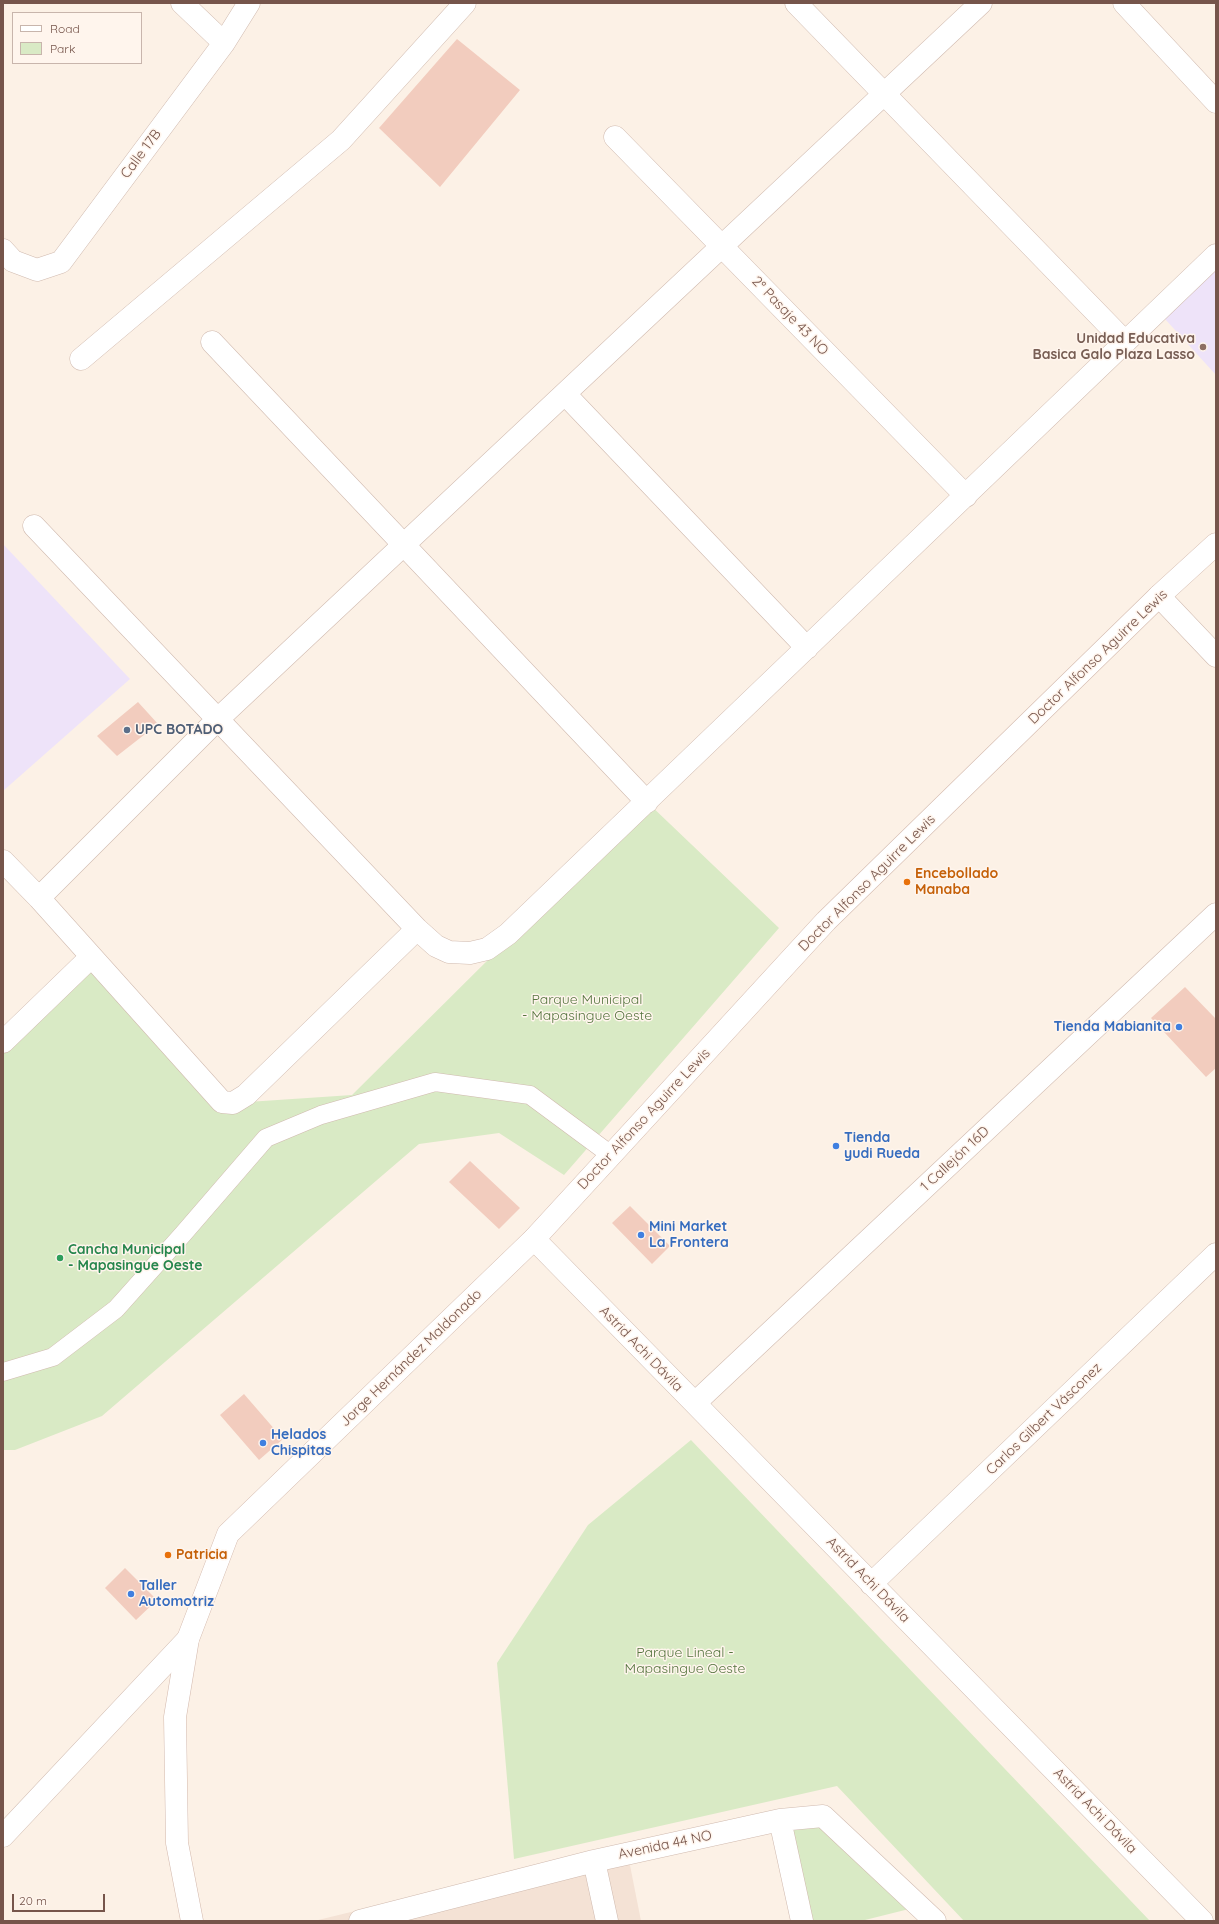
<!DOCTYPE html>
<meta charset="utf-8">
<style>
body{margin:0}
#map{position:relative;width:1219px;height:1924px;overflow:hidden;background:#fcf1e6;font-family:Quicksand,sans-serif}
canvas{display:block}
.frame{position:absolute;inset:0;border:4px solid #76554b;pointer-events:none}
.legend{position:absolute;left:12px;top:12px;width:130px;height:52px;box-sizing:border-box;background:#fff5ed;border:1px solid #c8b5ac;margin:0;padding:5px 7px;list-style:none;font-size:12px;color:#76554b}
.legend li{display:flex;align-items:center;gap:8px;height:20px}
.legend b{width:20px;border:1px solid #c8b5ac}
.scale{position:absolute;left:12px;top:1894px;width:93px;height:18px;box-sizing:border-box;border:2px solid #76554b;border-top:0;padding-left:5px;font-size:12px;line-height:14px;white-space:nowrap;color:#76554b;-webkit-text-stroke:3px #fff5ed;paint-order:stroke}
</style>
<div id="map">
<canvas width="1219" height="1924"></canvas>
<div class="frame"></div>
<ul class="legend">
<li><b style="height:5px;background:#fff"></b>Road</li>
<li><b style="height:11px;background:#d9eac5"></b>Park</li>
</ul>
<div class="scale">20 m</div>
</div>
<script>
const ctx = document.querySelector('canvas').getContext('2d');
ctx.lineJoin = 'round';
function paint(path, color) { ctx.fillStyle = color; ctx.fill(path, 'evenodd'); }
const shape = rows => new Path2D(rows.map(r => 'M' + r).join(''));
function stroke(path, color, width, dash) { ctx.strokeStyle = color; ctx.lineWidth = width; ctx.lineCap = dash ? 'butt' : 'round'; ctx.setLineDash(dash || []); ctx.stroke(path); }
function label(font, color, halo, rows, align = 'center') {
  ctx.font = font + ' Quicksand,sans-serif'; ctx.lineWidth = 3; ctx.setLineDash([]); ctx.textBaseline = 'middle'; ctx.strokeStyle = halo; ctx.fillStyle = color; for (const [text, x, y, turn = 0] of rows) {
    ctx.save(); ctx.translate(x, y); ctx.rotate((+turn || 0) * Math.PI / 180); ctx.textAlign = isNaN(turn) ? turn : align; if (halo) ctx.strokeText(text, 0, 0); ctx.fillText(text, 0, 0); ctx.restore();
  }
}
const residential = shape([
 [626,1845,641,1921,314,1921]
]);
const education = shape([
 [1216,270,1216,375,1165,319],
 [3,544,130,679,3,791]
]);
const green = shape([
 [647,802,779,928,564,1175,499,1133,419,1144,102,1416,15,1450,3,1450,3,1042,91,957,233,1103,352,1095],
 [691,1440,1150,1921,964,1921,837,1786,514,1859,497,1663,588,1525],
 [818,1824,909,1909,861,1921,809,1921,791,1831]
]);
const building = shape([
 [457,39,520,90,440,187,379,128],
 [138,702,158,724,117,756,97,736],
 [1185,987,1216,1019,1216,1068,1206,1077,1151,1018],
 [470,1161,520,1208,499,1229,449,1182],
 [630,1206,670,1246,652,1264,612,1223],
 [244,1394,283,1439,259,1460,220,1415],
 [125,1568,157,1600,136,1620,105,1588]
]);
const lane = shape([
 [3,1372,53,1357,116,1309,183,1234,266,1138,321,1115,435,1082,530,1095,611,1155]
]);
const street = shape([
 [182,3,224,43],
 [796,3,1125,342],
 [1124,3,1216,102],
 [615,137,966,496],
 [3,250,13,261,37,270,61,262,224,43,249,3],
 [212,342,647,802],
 [81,359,341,140,465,3],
 [565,394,807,648],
 [34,526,417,929,436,946,449,952,470,953,487,949,508,934,1216,255],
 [1159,596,1216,656],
 [3,861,39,898],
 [417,929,246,1095,233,1103,222,1102,39,898,218,719,981,3],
 [3,1042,91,957],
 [534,1239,1202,1921],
 [695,1403,1216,914],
 [871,1584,1216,1254],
 [780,1820,802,1921],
 [3,1836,188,1639],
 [594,1861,607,1921],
 [360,1921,594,1861,780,1820,823,1816,935,1921]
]);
const secondary = shape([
 [192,1921,177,1843,175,1717,188,1639,228,1534,534,1239,826,921,1159,596,1216,544]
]);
const markers = [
 [1203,347,4,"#8d6e63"],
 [127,730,4,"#5c6f8a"],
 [907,882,4,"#e8710a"],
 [1179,1027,4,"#3f7fe0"],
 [836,1146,4,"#3f7fe0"],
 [641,1235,4,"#3f7fe0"],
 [60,1258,4,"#2e9e5b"],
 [263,1443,4,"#3f7fe0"],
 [168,1555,4,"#e8710a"],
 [131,1594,4,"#3f7fe0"]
];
const streetNames = [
 ["Calle 17B",141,154,-53],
 ["2° Pasaje 43 NO",790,316,46],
 ["Doctor Alfonso Aguirre Lewis",1098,657,-44],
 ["Doctor Alfonso Aguirre Lewis",867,883,-45],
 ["Doctor Alfonso Aguirre Lewis",644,1119,-47],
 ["1 Callejón 16D",955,1159,-43],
 ["Astrid Achi Dávila",641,1349,46],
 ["Jorge Hernández Maldonado",411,1358,-44],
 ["Carlos Gilbert Vásconez",1044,1419,-44],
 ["Astrid Achi Dávila",868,1580,46],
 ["Astrid Achi Dávila",1095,1811,46],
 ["Avenida 44 NO",665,1845,-12]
];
const educationNames = [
 ["Unidad Educativa",1195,339],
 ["Basica Galo Plaza Lasso",1195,355]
];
const serviceNames = [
 ["UPC BOTADO",135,730]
];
const foodNames = [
 ["Encebollado",915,874],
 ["Manaba",915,890],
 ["Patricia",176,1555]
];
const parkNames = [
 ["Parque Municipal",587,1000],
 ["- Mapasingue Oeste",587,1016],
 ["Parque Lineal -",685,1653],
 ["Mapasingue Oeste",685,1669]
];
const shopNames = [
 ["Tienda Mabianita",1171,1027,"right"],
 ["Tienda",844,1138],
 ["yudi Rueda",844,1154],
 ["Mini Market",649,1227],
 ["La Frontera",649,1243],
 ["Helados",271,1435],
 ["Chispitas",271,1451],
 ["Taller",139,1586],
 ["Automotriz",139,1602]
];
const leisureNames = [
 ["Cancha Municipal",68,1250],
 ["- Mapasingue Oeste",68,1266]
];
paint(residential, '#f4e2d5');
paint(education, '#eee3f9');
paint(green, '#d9eac5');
paint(building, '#f2ccbe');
stroke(lane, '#d0baaf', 19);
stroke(street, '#d0baaf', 23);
stroke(secondary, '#d3b9ad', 23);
stroke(lane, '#fff', 18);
stroke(street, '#fff', 22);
stroke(secondary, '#fff', 22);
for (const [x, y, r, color] of markers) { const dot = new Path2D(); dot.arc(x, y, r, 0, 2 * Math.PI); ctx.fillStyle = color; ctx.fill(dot); stroke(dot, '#fff5ed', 1.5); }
label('14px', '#76554b', '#fff5ed', streetNames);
label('bold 14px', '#785e54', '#fff5ed', educationNames, 'right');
label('bold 14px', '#4e5e75', '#fff5ed', serviceNames, 'left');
label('bold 14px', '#c56008', '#fff5ed', foodNames, 'left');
label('14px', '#577640', '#fff5ed', parkNames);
label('bold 14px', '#366cbe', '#fff5ed', shopNames, 'left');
label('bold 14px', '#27864d', '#fff5ed', leisureNames, 'left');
</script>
